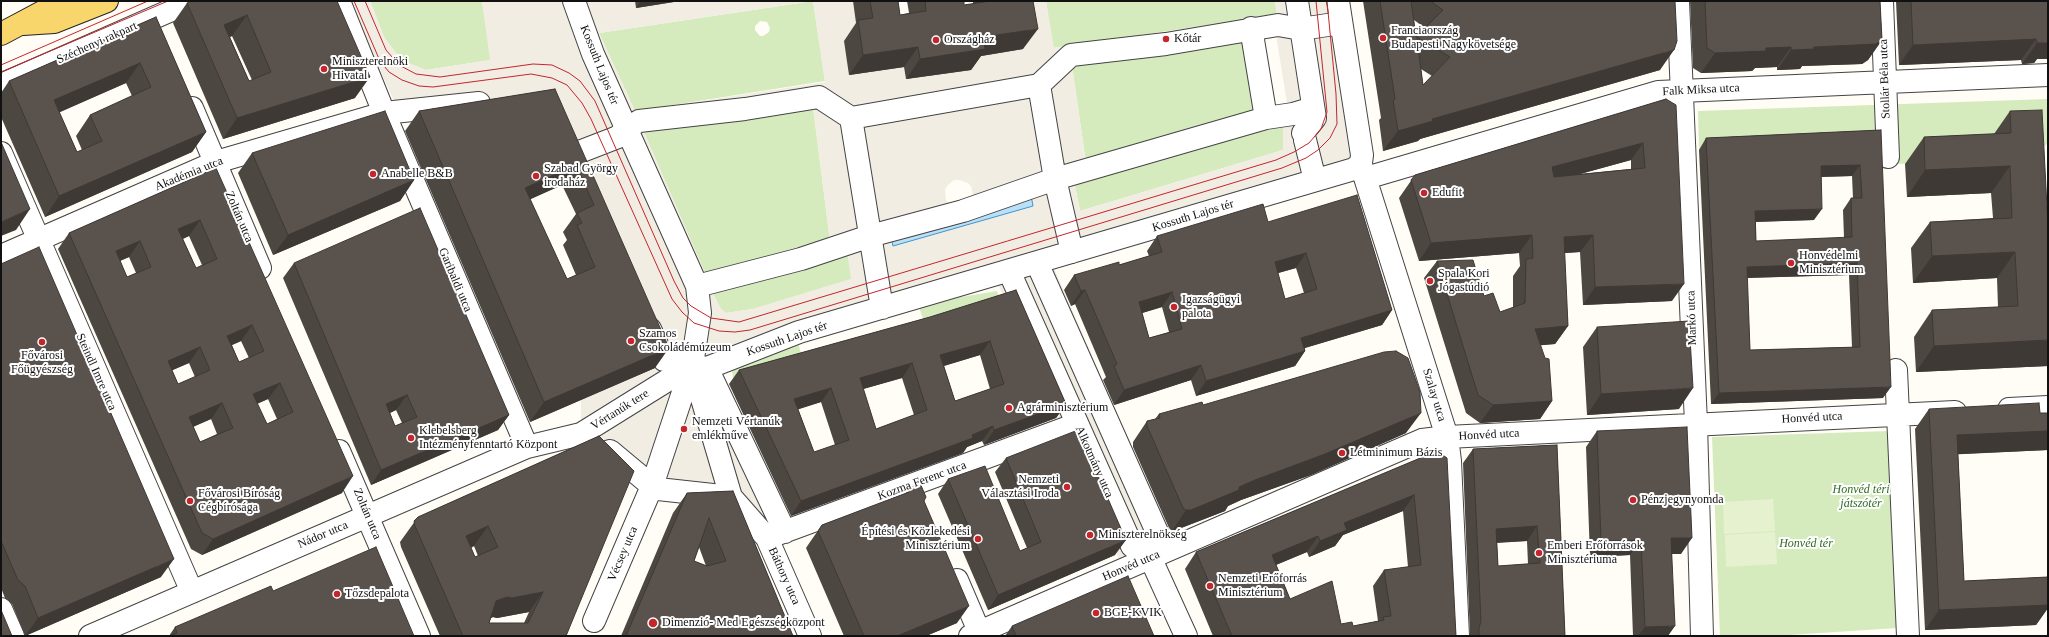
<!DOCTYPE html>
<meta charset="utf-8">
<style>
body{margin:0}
#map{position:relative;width:2049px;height:637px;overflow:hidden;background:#fffdf5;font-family:"Times New Roman",serif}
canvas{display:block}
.frame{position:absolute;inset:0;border:2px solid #111;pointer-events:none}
</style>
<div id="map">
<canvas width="2049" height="637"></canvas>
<div class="frame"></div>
</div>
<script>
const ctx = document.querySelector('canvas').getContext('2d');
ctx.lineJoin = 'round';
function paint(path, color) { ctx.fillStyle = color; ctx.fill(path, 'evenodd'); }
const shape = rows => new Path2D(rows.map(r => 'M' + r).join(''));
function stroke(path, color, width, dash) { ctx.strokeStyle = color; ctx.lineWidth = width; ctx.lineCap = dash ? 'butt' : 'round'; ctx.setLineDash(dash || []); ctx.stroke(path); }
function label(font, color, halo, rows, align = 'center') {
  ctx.font = font + ' "Times New Roman",serif'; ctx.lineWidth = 4; ctx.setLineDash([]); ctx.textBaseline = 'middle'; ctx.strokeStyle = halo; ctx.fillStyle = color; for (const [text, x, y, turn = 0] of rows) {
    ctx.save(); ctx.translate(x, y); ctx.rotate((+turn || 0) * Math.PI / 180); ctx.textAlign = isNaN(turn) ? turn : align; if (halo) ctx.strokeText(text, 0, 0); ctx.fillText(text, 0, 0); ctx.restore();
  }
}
const green = shape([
 [370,1,482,1,491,60,426,70,408,63,395,52,384,37],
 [813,1,825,81,635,111,599,33],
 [760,21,767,22,770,28,769,32,763,36,760,36,755,30,755,26],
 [1046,1,1275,1,1277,15,1053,48],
 [1243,40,1256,113,1086,163,1072,66],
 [2048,99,2048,143,2025,163,1874,164,1774,146,1699,150,1698,111],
 [813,107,830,241,706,276,643,130],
 [1283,123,1283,150,1080,211,1074,181],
 [847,250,852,279,753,309,726,313,721,309,711,290],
 [997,291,1001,301,925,325,919,307,931,302],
 [798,343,803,360,733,379,732,369],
 [1890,431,1897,628,1774,636,1720,636,1712,437]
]);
const pitch = shape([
 [1773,499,1775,531,1724,534,1723,502],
 [1775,532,1777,564,1726,567,1725,535]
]);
const plaza = shape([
 [348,1,370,1,384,37,395,52,408,63,426,70,490,60,482,1,635,1,636,8,680,1,853,1,858,39,904,67,906,79,1001,1,1046,1,1054,48,1277,15,1275,1,1338,1,1362,155,1050,259,1171,537,1119,559,994,275,707,368,785,532,658,489,581,434,581,400,656,368,664,360,549,95,399,112],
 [813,1,825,82,635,111,599,33],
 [1276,35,1287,103,1086,163,1072,66],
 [813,107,830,241,706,275,643,130],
 [1283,123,1283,150,1080,211,1074,181],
 [954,180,959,180,968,183,971,186,973,195,972,199,952,207,946,200,945,190,947,186],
 [847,250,851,279,753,309,726,313,721,309,711,290]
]);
const water = shape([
 [1031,195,1033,206,893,246,891,236,1031,195]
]);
const minor = shape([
 [339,1,384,113,527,447],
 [574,1,593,54,697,286,801,259,870,236,963,211,1055,179,1266,118,1293,114,1313,108],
 [1297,1,1315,118,1303,133],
 [1678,1,1696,424,1702,636],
 [1882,1,1888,157],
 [1251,28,1266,118],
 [1,85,192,1],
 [1039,85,1071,55,1166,44,1278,25,1301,29,1341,23],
 [192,108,260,268],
 [1305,140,1315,180],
 [1,153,192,592],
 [574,154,618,137,626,129,639,121,745,109,819,97,851,118],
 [1361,165,1447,437,1450,461,1458,636],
 [1366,178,1658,92,2048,75],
 [1,256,216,162,384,113,479,103],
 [1037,263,1157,532,1150,557],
 [1009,271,1132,546,1150,557,1186,636],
 [882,308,851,118,1039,85,1055,179,1072,252],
 [650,329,664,360,707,368,799,332,1354,169,1361,163,1362,155,1338,1],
 [692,365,731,497],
 [707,368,785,532],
 [1896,370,1908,636],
 [2009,409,2048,407],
 [339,451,419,636],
 [610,451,652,486,658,489,731,497,767,538,810,636],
 [767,538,1077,424],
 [957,580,981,636],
 [1,609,13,636],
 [594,621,652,486,692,365,700,313,697,286],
 [90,636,527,447,581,434,692,365],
 [970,636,1422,440,1447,437,1955,412]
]);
const major = shape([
 [23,24,54,22,107,1],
 [1,34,63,1]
]);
const tram = shape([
 [354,1,380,61,389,72,402,80,419,86,433,87,531,74,552,78,567,85,582,103,591,119,672,299,682,312,694,323,719,331,735,332,750,330,1282,168,1306,158,1318,150,1330,138,1337,124,1336,94,1327,1],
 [365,1,386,50,399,65,416,74,440,77,533,64,552,65,569,73,580,81,595,101,674,281,683,298,691,306,711,318,739,322,1276,160,1294,152,1309,143,1321,129,1327,112,1316,1],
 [1,65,148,1],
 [1,72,168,1]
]);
const wall = shape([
 [337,1,355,98,223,139,173,23,187,3],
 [232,36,252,80,249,81,230,37],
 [635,1,680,1,636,8],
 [853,1,898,1,900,15,909,13,907,1,964,1,964,5,973,4,973,1,1033,1,1023,49,981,56,971,70,906,79,904,67,849,75,844,41,856,23],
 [1363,1,1675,1,1660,70,1420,139,1418,141,1383,151,1379,120,1381,118],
 [1414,20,1425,28,1416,37],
 [1421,69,1432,76,1423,85],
 [1690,1,1880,1,1882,40,1868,60,1862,64,1802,66,1800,69,1777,70,1777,67,1755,68,1752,71,1701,73,1693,68],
 [1896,1,2048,1,2048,59,2037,59,2034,63,2022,64,2021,60,1899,65],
 [156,17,206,132,192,152,45,217,1,117,1,93,9,81],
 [126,83,132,96,90,115,76,136,82,150,77,152,59,112],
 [555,89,655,368,530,422,405,131,419,111],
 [562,185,576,214,563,232,567,240,563,245,576,275,567,279,530,199],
 [1666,99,1672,301,1583,305,1580,252,1564,253,1568,326,1555,344,1540,345,1552,401,1540,419,1480,423,1466,413,1424,278,1437,261,1484,296,1500,312,1513,308,1513,276,1520,266,1519,253,1419,261,1399,198,1415,175],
 [1631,160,1631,169,1580,174],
 [2010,111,2048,366,1916,372,1914,337,1932,310,1998,307,1997,278,1913,283,1911,248,1930,222,1993,218,1991,193,1907,197,1905,164,1924,137,1994,134],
 [1881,130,1883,398,1711,404,1699,150,1706,138],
 [1852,176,1853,198,1851,198,1843,210,1844,238,1756,241,1756,222,1814,220,1821,177],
 [1849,275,1852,347,1750,350,1747,278],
 [252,153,414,180,400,201,273,255,238,173],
 [216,168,342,493,202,555,191,549,58,249,69,233],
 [189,236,202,265,196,268,183,239],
 [129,257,136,273,127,277,120,261],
 [241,341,249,358,239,362,232,345],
 [189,363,195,377,178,384,172,370],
 [268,399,277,419,267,424,257,404],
 [211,419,217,434,200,442,193,427],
 [1268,222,1392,310,1382,325,1305,348,1305,351,1295,366,1196,396,1191,380,1114,405,1103,380,1106,377,1075,304,1071,306,1064,290,1074,275,1119,265,1149,256,1147,251,1157,236],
 [1296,268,1304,293,1285,299,1278,273],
 [1162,307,1169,332,1149,338,1142,313],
 [294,263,509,415,498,430,371,485,283,278],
 [396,410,402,423,395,426,390,413],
 [1,264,161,577,25,636,12,604,5,598,1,588],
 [1016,290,1066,404,1056,418,984,445,982,441,967,447,963,453,791,516,729,384,739,370,930,317],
 [980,355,990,389,955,401,944,366],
 [902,378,914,415,876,429,863,389],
 [821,402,835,445,814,452,798,409],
 [1597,327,1679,409,1587,415,1583,347],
 [1203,405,1406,433,1311,475,1241,500,1228,506,1225,511,1176,530,1172,531,1169,528,1133,447,1133,442,1147,421,1155,419,1159,414],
 [1929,409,2040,413,2048,413,2048,450,1958,454,1964,581,2048,577,2048,608,2036,625,1925,630,1915,429],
 [1597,431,1681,554,1672,554,1668,636,1633,636,1630,555,1590,557,1586,447],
 [599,436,566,636,440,636,401,547,400,542,418,517],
 [474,546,478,556,475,557,471,548],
 [529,612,524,623,489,623,491,618,493,617,497,618],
 [1557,445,1565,636,1470,636,1463,463,1473,449],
 [1527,541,1528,564,1498,566,1497,543],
 [1437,451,1456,636,1213,636,1185,569,1196,552],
 [1403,511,1408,567,1384,570,1373,586,1378,621,1353,626,1341,624,1290,599,1276,565,1307,552,1309,557,1335,546,1343,535],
 [1006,458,1115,555,988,610,938,494,948,479,1020,551,1027,548,995,472],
 [910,488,924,501,957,623,926,636,844,636,806,548,810,542,822,525,905,494],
 [733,491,793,636,621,636,673,513,687,493],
 [699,547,706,566,694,561],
 [273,591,414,636,169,636,175,627],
 [1012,626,1154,636,1005,636]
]);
const shadedWall = shape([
 [641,1,680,1,636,8],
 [247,15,232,36,210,45,224,25],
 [1038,29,1023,49,981,56,971,70,906,79,920,59,983,37],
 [2036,39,2021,60,1899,65,1913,45],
 [2048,39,2048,59,2037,59,2034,63,2022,64,2037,43],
 [1882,40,1868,60,1862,64,1802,66,1800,69,1777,70,1791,50,1814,47],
 [918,47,904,67,849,75,863,55],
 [1791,47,1777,67,1755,68,1752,71,1701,73,1715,53,1766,48],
 [1674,50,1660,70,1420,139,1418,141,1383,151,1398,131,1432,119],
 [140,63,126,83,40,121,54,100],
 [370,77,355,98,223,139,237,118],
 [206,132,192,152,45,217,59,196],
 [1643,143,1631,160,1540,185,1552,167],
 [576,165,562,185,511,208,525,188],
 [1860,165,1852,176,1813,177,1821,166],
 [2010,166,1991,193,1907,197,1925,170],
 [414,180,400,201,273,255,288,235],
 [30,209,16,230,1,236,1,222],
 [1822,209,1814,220,1747,222,1755,211],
 [200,220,189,236,167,245,178,229],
 [1532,235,1519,253,1419,261,1431,243],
 [1593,235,1580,252,1551,254,1564,237],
 [140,241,129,257,105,267,116,251],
 [2015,252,1997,278,1913,283,1932,256],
 [1306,253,1296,268,1264,277,1275,262],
 [1857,263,1849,275,1739,278,1747,267],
 [1684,284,1672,301,1583,305,1595,287],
 [1085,290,1075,304,1071,306,1081,291],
 [1172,292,1162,307,1129,317,1139,302],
 [1392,310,1382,325,1291,352,1301,338],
 [252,325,241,341,216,352,227,336],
 [1568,326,1555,344,1522,347,1535,329],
 [2048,340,2048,366,1916,372,1934,346],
 [990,341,980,355,930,370,940,355],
 [200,347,189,363,157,377,168,361],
 [669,348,655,368,530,422,544,402],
 [1305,351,1295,366,1196,396,1206,381],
 [912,363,902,378,849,393,860,378],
 [1201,365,1191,380,1114,405,1124,390],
 [280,383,268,399,242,410,253,394],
 [1891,387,1883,398,1711,404,1719,393],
 [831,388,821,402,784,414,794,399],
 [1693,388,1679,409,1587,415,1601,394],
 [407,395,396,410,375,420,386,404],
 [1552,401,1540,419,1480,423,1493,405],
 [222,403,211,419,178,433,189,417],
 [1066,404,1056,418,984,445,994,430],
 [1421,413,1406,433,1311,475,1241,500,1228,506,1225,511,1176,530,1172,531,1186,510,1255,480],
 [509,415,498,430,371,485,381,470],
 [993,426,982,441,967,447,963,453,791,516,801,501],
 [2048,431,2048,450,1943,455,1957,435],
 [353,476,342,493,202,555,213,539],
 [1414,495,1403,511,1343,535,1335,546,1309,557,1320,541,1344,523],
 [488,526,474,546,451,556,466,536],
 [1537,526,1527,541,1485,543,1496,529],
 [1318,536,1307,552,1261,571,1272,555],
 [1671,538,1692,538,1681,554,1660,554],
 [1126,540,1115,555,988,610,998,595],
 [1641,540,1630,555,1590,557,1601,541],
 [174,559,161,577,25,636,38,618],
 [543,592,529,612,497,618,493,617,482,622,496,601,507,597],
 [2048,605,2048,608,2036,625,1925,630,1939,610],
 [969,606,957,623,926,636,897,636],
 [1675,626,1668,636,1638,636,1645,627]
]);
const building = shape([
 [192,1,337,1,370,77,237,118,187,3,192,1],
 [247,15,271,72,249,81,224,25,247,15],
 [870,1,898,1,900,15,926,11,925,1,964,1,964,5,990,1,1033,1,1038,29,983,37,985,49,920,59,918,47,863,55,858,20,873,18,870,1],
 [1380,1,1411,1,1416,37,1443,10,1430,1,1675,1,1677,41,1674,50,1432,119,1433,121,1398,131,1393,100,1395,99,1380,1],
 [1417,37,1450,57,1423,85,1418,47,1417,37],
 [1705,1,1880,1,1882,40,1876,44,1814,47,1814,49,1791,50,1791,47,1766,48,1766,51,1715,53,1707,48,1705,1],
 [1911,1,2048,1,2048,43,2037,43,2036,39,1913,45,1911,1],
 [156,17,206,132,59,196,9,81,156,17],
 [140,63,151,87,90,115,102,141,77,152,54,100,140,63],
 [555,89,669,348,544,402,419,111,555,89],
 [576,165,594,205,577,213,582,223,577,225,595,267,567,279,525,188,576,165],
 [1666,99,1676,105,1684,284,1595,287,1593,235,1564,237,1568,326,1535,329,1545,358,1549,359,1552,401,1493,405,1478,395,1437,261,1473,260,1484,296,1493,293,1500,312,1525,303,1526,259,1533,258,1532,235,1431,243,1411,180,1415,175,1666,99],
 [1643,143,1645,168,1554,177,1552,167,1643,143],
 [2042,110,2048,227,2048,340,1934,346,1932,310,2018,306,2015,252,1932,256,1930,222,2012,218,2010,166,1925,170,1924,137,2011,133,2010,111,2042,110],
 [385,111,414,180,288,235,252,153,385,111],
 [1881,130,1891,387,1719,393,1706,138,1881,130],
 [1860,165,1862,198,1851,198,1852,237,1756,241,1755,211,1822,209,1821,166,1860,165],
 [1857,263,1860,347,1750,350,1747,267,1857,263],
 [1,142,30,209,1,222,1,142],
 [216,168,353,476,213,539,202,533,69,233,216,168],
 [200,220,217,259,196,268,178,229,200,220],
 [140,241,151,267,127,277,116,251,140,241],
 [252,325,264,351,239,362,227,336,252,325],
 [200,347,210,370,178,384,168,361,200,347],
 [280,383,293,412,267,424,253,394,280,383],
 [222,403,233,428,200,442,189,417,222,403],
 [1357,195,1392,310,1301,338,1305,351,1206,381,1201,365,1124,390,1114,366,1117,364,1085,290,1081,291,1074,275,1119,262,1119,265,1162,252,1157,236,1263,204,1268,222,1357,195],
 [1306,253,1317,289,1285,299,1275,262,1306,253],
 [1172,292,1182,329,1149,338,1139,302,1172,292],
 [420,208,509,415,381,470,294,263,420,208],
 [407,395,417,417,395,426,386,404,407,395],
 [39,247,174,559,38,618,25,586,18,580,1,541,1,264,39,247],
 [1016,290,1066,404,994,430,993,426,972,435,973,438,801,501,739,370,930,317,1016,290],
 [990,341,1004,384,955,401,940,355,990,341],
 [912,363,927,410,876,429,860,378,912,363],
 [831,388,849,440,814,452,794,399,831,388],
 [1689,321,1693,388,1601,394,1597,327,1689,321],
 [1396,351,1408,358,1420,392,1421,413,1325,454,1255,480,1239,487,1239,490,1191,510,1186,510,1183,508,1147,426,1147,421,1160,418,1159,414,1202,402,1203,405,1384,352,1396,351],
 [2039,403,2040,413,2048,413,2048,431,1957,435,1964,581,2048,577,2048,605,1939,610,1929,409,2039,403],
 [1687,427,1692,538,1671,538,1675,626,1645,627,1641,540,1601,541,1597,431,1687,427],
 [1078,430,1126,540,998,595,948,479,985,466,1020,551,1041,542,1006,458,1078,430],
 [599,436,634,471,566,636,463,636,415,526,414,521,418,517,599,436],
 [488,526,498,547,475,557,466,536,488,526],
 [543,592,528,623,489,623,496,601,507,597,512,598,543,592],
 [1557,445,1565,636,1479,636,1479,628,1481,621,1473,449,1557,445],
 [1537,526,1540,563,1498,566,1496,529,1537,526],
 [1437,451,1447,458,1456,636,1232,636,1196,552,1437,451],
 [1414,495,1421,565,1384,570,1391,616,1383,617,1384,620,1353,626,1352,622,1341,624,1332,581,1290,599,1272,555,1318,536,1320,541,1347,530,1344,523,1414,495],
 [920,483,926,497,924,501,969,606,897,636,864,636,818,531,822,525,909,492,910,488,917,484,920,483],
 [733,491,793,636,626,636,687,493,733,491],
 [709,518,726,561,707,566,694,561,709,518],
 [376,547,414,636,170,636,177,633,175,627,271,586,273,591,376,547],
 [1128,576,1154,636,1016,636,1012,626,1128,576],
 [1,610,12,636,1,636,1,610]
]);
const markers = [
 [1383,38,4,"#c4262e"],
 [1166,39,4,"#c4262e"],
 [936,40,4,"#c4262e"],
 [324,69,4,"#c4262e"],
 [373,174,4,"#c4262e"],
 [536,176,4,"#c4262e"],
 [1424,193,4,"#c4262e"],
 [1791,263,4,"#c4262e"],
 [1430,281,4,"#c4262e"],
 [1174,307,4,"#c4262e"],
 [631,341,4,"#c4262e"],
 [42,342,4,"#c4262e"],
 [1009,408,4,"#c4262e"],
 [684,429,4,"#c4262e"],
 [411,438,4,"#c4262e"],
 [1342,453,4,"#c4262e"],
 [1067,487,4,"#c4262e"],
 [1633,500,4,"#c4262e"],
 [190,501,4,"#c4262e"],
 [1090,535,4,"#c4262e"],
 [978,539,4,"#c4262e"],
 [1539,553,4,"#c4262e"],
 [1210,586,4,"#c4262e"],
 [337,594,4,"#c4262e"],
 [1096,613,4,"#c4262e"],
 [653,623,5,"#c4262e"]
];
const poiNames = [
 ["Franciaország",1391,31],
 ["Budapesti Nagykövetsége",1391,45],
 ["Kőtár",1174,39],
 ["Országház",944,40],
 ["Miniszterelnöki",332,62],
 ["Hivatal",332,76],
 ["Szabad György",544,169],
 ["irodaház",544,183],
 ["Anabelle B&B",381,174],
 ["Edufit",1432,193],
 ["Honvédelmi",1799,256],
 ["Minisztérium",1799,270],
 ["Spala Kori",1438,274],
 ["Jógastúdió",1438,288],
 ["Igazságügyi",1182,300],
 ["palota",1182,314],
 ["Szamos",639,334],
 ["Csokoládémúzeum",639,348],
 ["Fővárosi",42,356,"center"],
 ["Főügyészség",42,370,"center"],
 ["Agrárminisztérium",1017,408],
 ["Nemzeti Vértanúk",692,422],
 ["emlékműve",692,436],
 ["Klebelsberg",419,431],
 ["Intézményfenntartó Központ",419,445],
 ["Létminimum Bázis",1350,453],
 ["Nemzeti",1059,480,"right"],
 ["Választási Iroda",1059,494,"right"],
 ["Fővárosi Bíróság",198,494],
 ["Cégbírósága",198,508],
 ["Pénzjegynyomda",1641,500],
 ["Építési és Közlekedési",970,532,"right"],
 ["Minisztérium",970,546,"right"],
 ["Miniszterelnökség",1098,535],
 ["Emberi Erőforrások",1547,546],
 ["Minisztériuma",1547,560],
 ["Nemzeti Erőforrás",1218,579],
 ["Minisztérium",1218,593],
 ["Tőzsdepalota",345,594],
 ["BGE-KVIK",1104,613],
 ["Dimenzió- Med Egészségközpont",662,623]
];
const streetNames = [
 ["Széchenyi rakpart",97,43,-24],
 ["Kossuth Lajos tér",599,65,68],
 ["Stollár Béla utca",1885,79,-92],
 ["Falk Miksa utca",1701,90,-3],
 ["Akadémia utca",189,174,-22],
 ["Kossuth Lajos tér",1193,216,-17],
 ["Zoltán utca",239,217,67],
 ["Garibaldi utca",455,280,67],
 ["Markó utca",1692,318,-92],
 ["Kossuth Lajos tér",787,339,-19],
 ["Steindl Imre utca",96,372,66],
 ["Szalay utca",1434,395,73],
 ["Vértanúk tere",620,410,-32],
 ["Honvéd utca",1812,418,-3],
 ["Honvéd utca",1489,435,-3],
 ["Alkotmány utca",1094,462,66],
 ["Kozma Ferenc utca",922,481,-20],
 ["Zoltán utca",367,514,67],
 ["Nádor utca",323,535,-23],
 ["Vécsey utca",623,554,-67],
 ["Honvéd utca",1131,566,-23],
 ["Báthory utca",784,576,66]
];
const parkNames = [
 ["Honvéd téri",1861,490],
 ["játszótér",1861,504],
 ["Honvéd tér",1806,544]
];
paint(green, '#d5ebbd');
paint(pitch, '#e6f2cf');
paint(plaza, '#f1ede2');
paint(water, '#b9e0f7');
stroke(water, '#3f96cf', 1);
stroke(minor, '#444', 24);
stroke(major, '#222', 24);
stroke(minor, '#fff', 22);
stroke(major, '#f9d66b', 22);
stroke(tram, '#c4262e', 1);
paint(wall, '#4d4742');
paint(shadedWall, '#3f3936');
paint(building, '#5a524d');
stroke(building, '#3f3936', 1);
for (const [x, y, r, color] of markers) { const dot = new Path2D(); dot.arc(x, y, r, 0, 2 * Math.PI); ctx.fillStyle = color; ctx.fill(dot); stroke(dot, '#fff', 1.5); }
label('12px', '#111', '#fff', poiNames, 'left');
label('12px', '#111', '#fff', streetNames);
label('italic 12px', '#2f6b1f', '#fff', parkNames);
</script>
